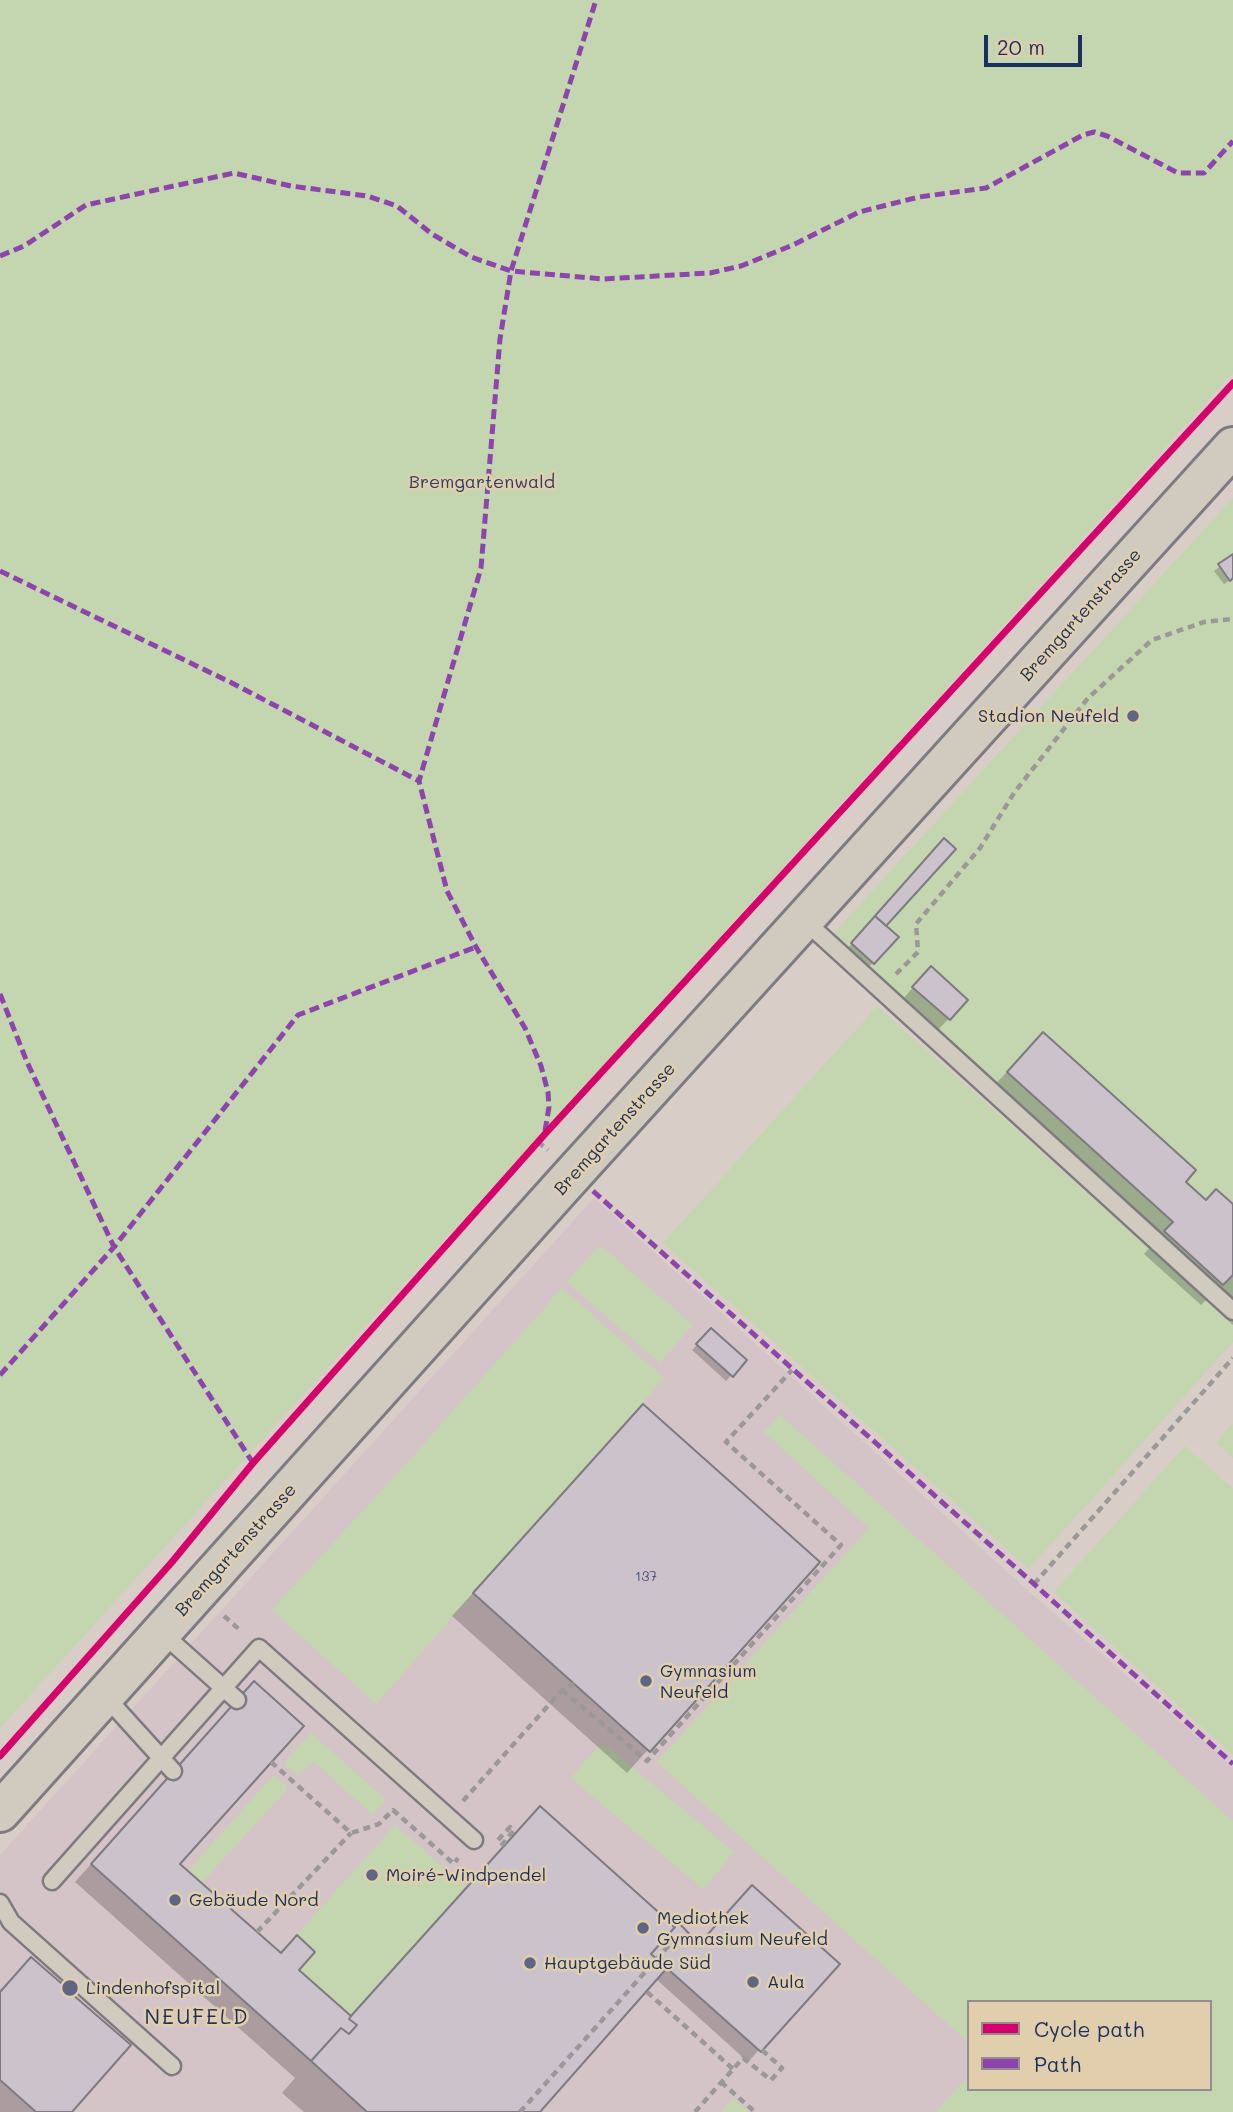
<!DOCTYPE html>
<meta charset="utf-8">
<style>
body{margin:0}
#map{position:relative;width:1233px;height:2112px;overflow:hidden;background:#d9cdc7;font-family:Mali,sans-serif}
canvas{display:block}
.legend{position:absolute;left:967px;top:2000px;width:245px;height:91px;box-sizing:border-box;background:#e1ceac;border:2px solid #928e8d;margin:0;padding:9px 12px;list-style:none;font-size:21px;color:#1b2f5e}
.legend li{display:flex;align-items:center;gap:14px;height:35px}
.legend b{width:35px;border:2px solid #928e8d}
.scale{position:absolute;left:984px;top:35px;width:98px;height:32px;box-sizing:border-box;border:4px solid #1b2f5e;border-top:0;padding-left:9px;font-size:21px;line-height:24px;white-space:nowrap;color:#1b2f5e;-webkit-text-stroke:5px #e1ceac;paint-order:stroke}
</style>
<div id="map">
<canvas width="1233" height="2112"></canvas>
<ul class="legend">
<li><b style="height:9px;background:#d6006c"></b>Cycle path</li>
<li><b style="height:9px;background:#8e44ad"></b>Path</li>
</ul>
<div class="scale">20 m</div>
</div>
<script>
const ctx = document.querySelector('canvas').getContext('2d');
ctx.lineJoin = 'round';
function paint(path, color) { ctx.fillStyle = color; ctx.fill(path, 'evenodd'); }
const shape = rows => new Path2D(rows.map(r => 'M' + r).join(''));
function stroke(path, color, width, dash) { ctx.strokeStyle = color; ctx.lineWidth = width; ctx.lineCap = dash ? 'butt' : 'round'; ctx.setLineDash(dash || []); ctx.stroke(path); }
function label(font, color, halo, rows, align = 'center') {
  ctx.font = font + ' Mali,sans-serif'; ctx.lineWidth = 5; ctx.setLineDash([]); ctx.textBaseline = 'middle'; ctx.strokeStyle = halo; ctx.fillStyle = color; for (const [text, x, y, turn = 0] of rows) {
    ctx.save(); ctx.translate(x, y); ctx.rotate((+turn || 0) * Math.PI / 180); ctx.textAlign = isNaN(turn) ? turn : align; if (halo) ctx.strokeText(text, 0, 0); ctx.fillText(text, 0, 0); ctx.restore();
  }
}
const built = shape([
 [594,1198,1034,1596,1233,1767,1233,2112,0,2112,0,1855],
 [969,2002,1210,2002,1210,2089,969,2089]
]);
const green = shape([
 [0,0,1233,0,1233,373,0,1728],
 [1233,498,1233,1297,833,934],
 [877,1006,1233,1323,1233,1342,1029,1569,663,1243],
 [600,1245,693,1325,660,1363,567,1282],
 [562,1288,664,1378,376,1704,272,1610,415,1454],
 [780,1415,1233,1821,1233,2112,936,2112,969,2075,969,2089,1210,2089,1210,2002,969,2002,969,2043,657,1762,869,1528,764,1432],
 [1233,1423,1233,1458,1216,1443],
 [1185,1446,1233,1489,1233,1755,1054,1592],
 [311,1733,386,1800,373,1815,313,1761,298,1776,284,1763],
 [602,1742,734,1852,703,1889,571,1778],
 [274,1775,288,1788,202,1883,188,1871],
 [395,1825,466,1888,351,2016,299,1970,315,1952,297,1935],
 [733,2098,749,2112,721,2112]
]);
const shadow = shape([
 [1233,557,1233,578,1224,584,1214,571],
 [933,852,883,926,896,937,868,968,847,949],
 [920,979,966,1000,938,1030,903,999],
 [1043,1034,1183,1182,1206,1202,1233,1206,1233,1325,1223,1316,1227,1312,1210,1296,1201,1305,1144,1254,1152,1245,986,1094],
 [711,1331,745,1360,726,1381,692,1350],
 [622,1428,817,1562,627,1773,452,1616],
 [238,1700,178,1864,349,2017,510,1839,540,1809,673,1928,699,1946,838,1964,748,2062,655,1978,537,2112,304,2112,282,2093,295,2078,75,1882],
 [31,1959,70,1994,69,2112,0,2112,0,1990]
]);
const building = shape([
 [1233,554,1233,578,1230,581,1218,564,1233,554],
 [944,838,956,849,886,926,875,916,944,838],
 [875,916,899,937,874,964,851,943,875,916],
 [931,966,968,1000,950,1020,912,987,931,966],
 [1043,1032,1196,1170,1186,1182,1206,1200,1216,1189,1233,1204,1233,1275,1223,1285,1164,1231,1173,1222,1007,1072,1043,1032],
 [711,1328,747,1360,733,1377,696,1344,711,1328],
 [643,1404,820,1562,650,1752,473,1593,643,1404],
 [254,1681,304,1726,180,1864,281,1953,297,1935,315,1952,299,1970,351,2016,349,2019,357,2025,349,2034,341,2028,311,2061,91,1864,254,1681],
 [540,1806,675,1927,651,1954,667,1968,540,2112,367,2112,311,2061,341,2028,349,2034,357,2025,349,2019,351,2016,540,1806],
 [752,1885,840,1964,761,2052,651,1954,675,1927,673,1926,677,1921,699,1944,752,1885],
 [31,1957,61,1983,66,1978,77,1988,72,1994,131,2045,72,2112,36,2112,0,2080,0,1992,31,1957]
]);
const path = shape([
 [896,974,918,952,916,924,980,848,1014,793,1088,698,1152,640,1204,622,1233,619],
 [538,1142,548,1150],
 [1034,1584,1233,1358],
 [224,1616,241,1631],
 [562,1690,647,1761,841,1545,726,1442,792,1370],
 [271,1762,351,1833,379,1824,393,1810,454,1864,458,1858],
 [463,1801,562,1690,574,1684],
 [498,1840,510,1827,514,1830,501,1846],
 [257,1932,351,1833],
 [659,1957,667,1964],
 [647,1992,733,2069],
 [721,2082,755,2112],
 [520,2112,672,1942,666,1937],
 [695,2112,743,2058,771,2080,782,2068,762,2050]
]);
const service = shape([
 [805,921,1233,1311],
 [162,1633,237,1700],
 [105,1696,173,1771],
 [52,1881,259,1648,474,1840],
 [0,1903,11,1922,172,2066]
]);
const secondary = shape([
 [0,1812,574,1173,1233,447]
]);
const quiet = shape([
 [0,256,24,246,86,205,234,173,291,186,367,196,397,206,432,234,471,257,511,271,603,279,710,273,741,266,793,245,859,212,919,197,986,188,1083,135,1094,132,1107,136,1178,173,1204,173,1233,141],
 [0,571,232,683,419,781],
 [0,994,27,1062,114,1247,253,1463],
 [545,1131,549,1107,548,1092,541,1066,525,1028,476,947,447,891,419,781,481,568,500,339,511,271,596,0],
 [593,1191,1034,1584,1233,1764],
 [0,1375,114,1247,298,1015,476,947]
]);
const cycleway = shape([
 [0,1756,172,1562,253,1463,545,1134,1233,383]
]);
const markers = [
 [1133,716,7,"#5e6683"],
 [646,1681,7,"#5e6683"],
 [372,1875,7,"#5e6683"],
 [175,1900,7,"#5e6683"],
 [643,1928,7,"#5e6683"],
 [530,1963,7,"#5e6683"],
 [753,1982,7,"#5e6683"],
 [70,1988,9,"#5e6683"]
];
const numberNames = [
 ["137",646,1577]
];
const parkNames = [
 ["Bremgartenwald",482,482]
];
const streetNames = [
 ["Bremgartenstrasse",1081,615,-48],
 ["Bremgartenstrasse",615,1129,-48],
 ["Bremgartenstrasse",236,1550,-48]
];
const poiNames = [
 ["Stadion Neufeld",1119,716,"right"],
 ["Gymnasium",660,1671],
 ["Neufeld",660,1692],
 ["Moiré-Windpendel",386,1875],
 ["Gebäude Nord",189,1900],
 ["Mediothek",657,1918],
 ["Gymnasium Neufeld",657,1939],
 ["Hauptgebäude Süd",544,1963],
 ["Aula",767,1982],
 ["Lindenhofspital",86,1988]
];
const quarterNames = [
 ["NEUFELD",197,2018]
];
paint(built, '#d5c4c7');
paint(green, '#c4d6af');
paint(shadow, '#0003');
paint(building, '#cbc2cb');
stroke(building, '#7d7b81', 2);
stroke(service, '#7d7b81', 21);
stroke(secondary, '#7d7b81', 44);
stroke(path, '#9b9897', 4.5, [7, 5]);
stroke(service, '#d1cabe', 16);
stroke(secondary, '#d1cabe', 38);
stroke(quiet, '#8e44ad', 5, [10, 5]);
stroke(cycleway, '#d6006c', 7);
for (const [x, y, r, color] of markers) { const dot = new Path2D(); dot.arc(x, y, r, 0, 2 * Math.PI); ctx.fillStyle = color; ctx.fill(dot); stroke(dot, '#e1ceac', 2.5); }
label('14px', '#4b577c', null, numberNames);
label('18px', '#2a4064', '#e1ceac', parkNames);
label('18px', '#1b2f5e', '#e1ceac', streetNames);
label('18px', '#1b2f5e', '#e1ceac', poiNames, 'left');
ctx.letterSpacing = '2px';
label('21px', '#1b2f5e', '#e1ceac', quarterNames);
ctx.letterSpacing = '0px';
</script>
